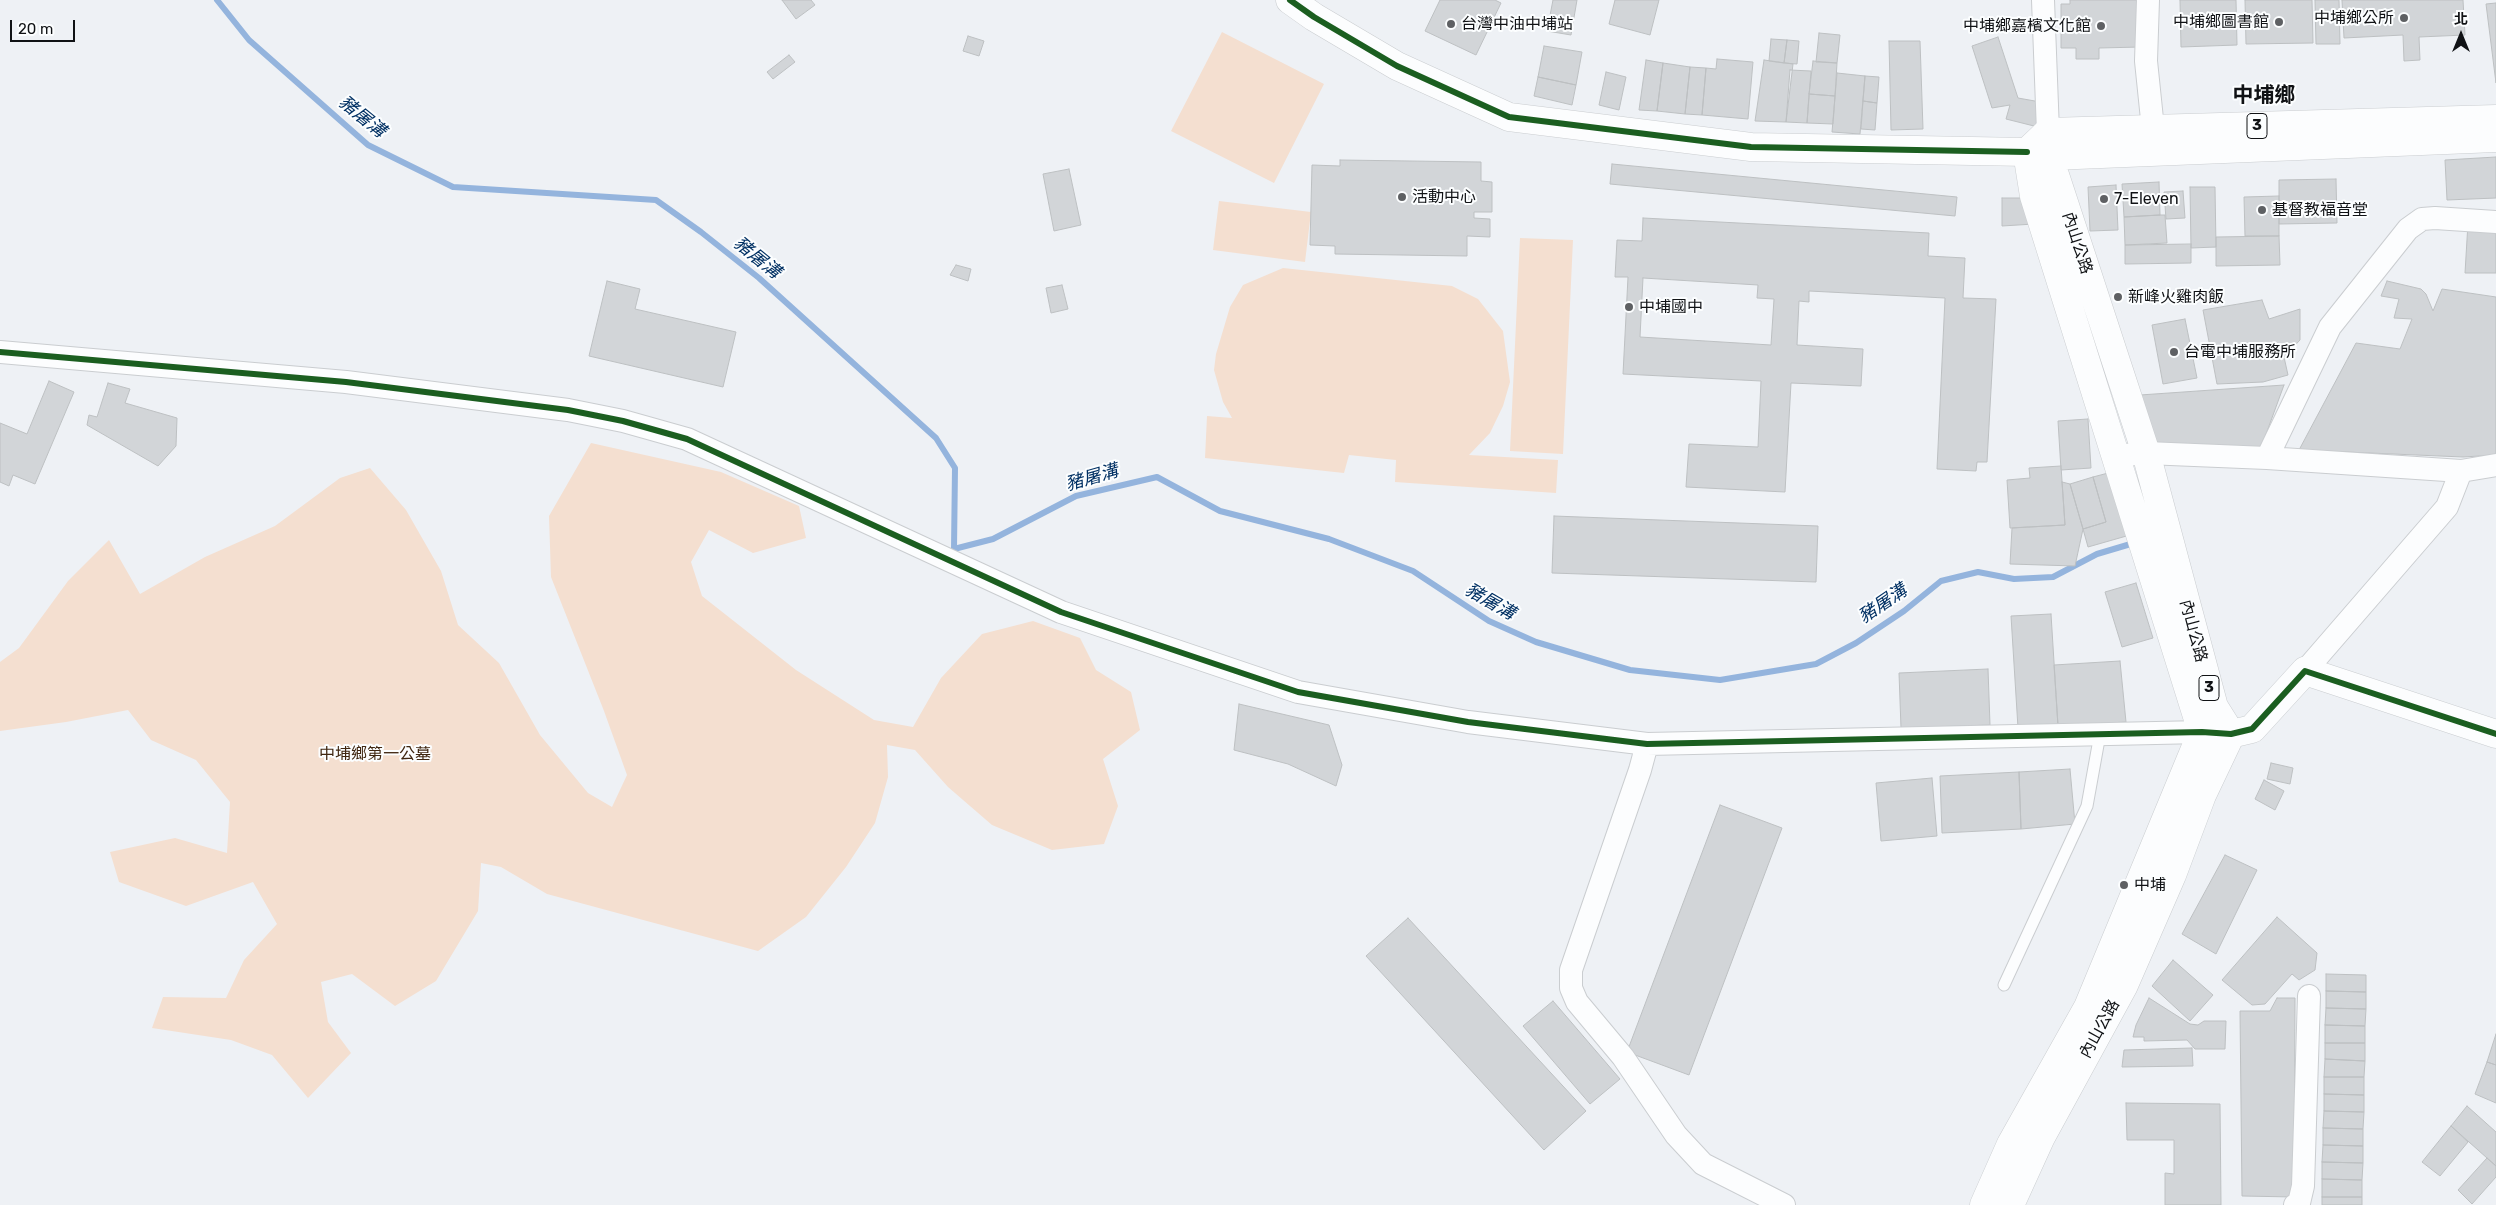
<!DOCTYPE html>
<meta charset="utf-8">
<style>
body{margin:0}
#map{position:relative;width:2496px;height:1205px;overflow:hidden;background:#eef1f5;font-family:Rubik,"Noto Sans TC",sans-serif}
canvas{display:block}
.north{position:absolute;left:2436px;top:10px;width:50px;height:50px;-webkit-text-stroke:4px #fcfeff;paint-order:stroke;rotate:0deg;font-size:14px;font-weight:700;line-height:20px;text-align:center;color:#101215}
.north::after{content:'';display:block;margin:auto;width:18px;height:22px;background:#101215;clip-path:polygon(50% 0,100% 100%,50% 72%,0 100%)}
.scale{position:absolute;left:10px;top:20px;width:65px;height:22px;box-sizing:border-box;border:2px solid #101215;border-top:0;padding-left:6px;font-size:15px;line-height:18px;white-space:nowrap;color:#101215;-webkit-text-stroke:4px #fcfeff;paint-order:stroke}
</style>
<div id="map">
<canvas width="2496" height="1205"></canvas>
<div class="north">北</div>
<div class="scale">20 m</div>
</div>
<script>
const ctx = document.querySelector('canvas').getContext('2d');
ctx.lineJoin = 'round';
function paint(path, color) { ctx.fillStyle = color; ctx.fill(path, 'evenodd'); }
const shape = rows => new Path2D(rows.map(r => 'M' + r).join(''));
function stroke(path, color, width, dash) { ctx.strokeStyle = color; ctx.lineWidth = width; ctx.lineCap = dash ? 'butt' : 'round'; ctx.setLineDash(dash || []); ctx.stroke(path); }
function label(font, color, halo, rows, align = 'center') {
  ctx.font = font + ' Rubik,"Noto Sans TC",sans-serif'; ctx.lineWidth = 4; ctx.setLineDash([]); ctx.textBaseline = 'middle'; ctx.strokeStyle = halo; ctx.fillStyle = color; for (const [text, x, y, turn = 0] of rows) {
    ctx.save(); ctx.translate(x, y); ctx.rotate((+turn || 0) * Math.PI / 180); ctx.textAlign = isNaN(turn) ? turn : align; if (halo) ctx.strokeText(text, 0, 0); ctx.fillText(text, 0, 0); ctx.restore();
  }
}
const green = shape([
 [1222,32,1324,84,1274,183,1171,131],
 [1219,201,1311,212,1305,262,1213,250],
 [1520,238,1573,240,1563,454,1510,451],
 [1283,268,1452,286,1478,299,1503,331,1510,382,1503,406,1490,433,1469,455,1558,460,1556,493,1395,482,1396,460,1349,455,1344,473,1205,458,1207,416,1232,418,1223,402,1214,370,1216,354,1230,307,1243,285],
 [591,443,721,472,799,506,806,538,753,553,709,530,691,562,702,596,796,670,874,720,913,727,941,678,982,634,1033,621,1080,638,1096,670,1131,692,1140,730,1103,759,1118,806,1104,844,1052,850,992,825,948,787,915,750,887,745,888,777,875,823,846,867,806,917,758,951,547,894,501,867,481,863,478,911,436,981,395,1006,352,974,321,982,328,1022,351,1053,308,1098,272,1055,231,1040,152,1028,163,997,226,998,244,960,277,924,253,882,186,906,119,882,110,852,175,838,227,853,230,802,196,760,151,740,128,710,66,722,0,731,0,662,19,648,68,581,109,540,140,594,205,557,275,526,340,478,370,468,406,510,441,571,458,625,499,663,540,735,588,793,612,807,627,775,604,711,551,577,549,516]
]);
const stream = shape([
 [217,0,249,40,368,145,453,187,656,200,701,232,759,278,936,438,955,468,954,549,993,539,1076,496,1157,477,1220,511,1329,539,1413,571,1489,621,1536,642,1630,670,1720,680,1816,664,1856,643,1904,611,1941,581,1978,572,2014,579,2053,577,2097,554,2134,543]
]);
const building = shape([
 [782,0,811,0,815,5,796,19,782,0],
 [1440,0,1495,0,1501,3,1476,55,1425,31,1440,0],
 [1553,0,1577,0,1571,35,1547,31,1553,0],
 [1615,0,1659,0,1650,35,1609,24,1615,0],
 [2070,0,2141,0,2141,47,2099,48,2099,59,2076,59,2076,48,2061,48,2061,4,2070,4,2070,0],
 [2180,0,2236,0,2237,45,2181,47,2180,0],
 [2245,0,2312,0,2313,43,2246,44,2245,0],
 [2315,0,2339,0,2340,44,2316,44,2315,0],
 [2342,0,2463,0,2465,35,2419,37,2420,60,2404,61,2403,35,2344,38,2342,0],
 [2496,3,2496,83,2486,4,2496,3],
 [1819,33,1840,35,1837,63,1816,62,1819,33],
 [968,36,984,41,979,56,963,51,968,36],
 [1998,37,2018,98,2046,103,2042,128,2006,119,2010,105,1992,108,1972,46,1998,37],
 [1771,39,1787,40,1784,63,1769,61,1771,39],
 [1787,40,1799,41,1797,64,1784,63,1787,40],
 [1889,41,1920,41,1923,129,1891,130,1889,41],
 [1544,46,1582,52,1576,85,1538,77,1544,46],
 [789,55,795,62,773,79,767,72,789,55],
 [1717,59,1753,62,1748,119,1702,115,1706,68,1716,69,1717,59],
 [1646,60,1663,63,1657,111,1639,110,1646,60],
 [1764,60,1793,64,1786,122,1755,121,1764,60],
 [1813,61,1837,63,1835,96,1809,94,1813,61],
 [1663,63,1690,67,1685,114,1657,111,1663,63],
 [1690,67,1706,68,1702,115,1685,114,1690,67],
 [1790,70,1811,71,1807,123,1786,122,1790,70],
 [1606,72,1626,77,1619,110,1599,105,1606,72],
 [1837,73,1865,76,1860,134,1832,132,1837,73],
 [1865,76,1879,77,1877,103,1863,101,1865,76],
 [1538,77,1576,85,1572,105,1534,96,1538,77],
 [1809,94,1835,96,1833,124,1807,123,1809,94],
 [1863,101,1877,103,1875,130,1861,129,1863,101],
 [2496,157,2496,198,2447,200,2445,160,2496,157],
 [1340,160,1481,162,1481,181,1492,182,1492,212,1474,212,1474,218,1490,219,1490,237,1467,236,1467,256,1335,254,1335,246,1310,245,1312,165,1340,166,1340,160],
 [1612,164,1957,197,1955,216,1610,184,1612,164],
 [1069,169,1081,225,1054,231,1043,174,1069,169],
 [2336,179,2337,223,2279,224,2279,180,2336,179],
 [2159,182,2160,215,2124,217,2122,184,2159,182],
 [2116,185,2118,230,2090,231,2088,187,2116,185],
 [2190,187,2215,187,2216,247,2191,248,2190,187],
 [2183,191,2185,218,2166,219,2164,192,2183,191],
 [2279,196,2279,236,2245,236,2244,197,2279,196],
 [2002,198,2029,198,2034,224,2002,226,2002,198],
 [2160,215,2165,215,2167,243,2125,245,2124,217,2160,215],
 [1643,218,1929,233,1928,256,1965,258,1963,298,1996,299,1987,462,1977,462,1976,471,1937,469,1945,298,1809,291,1809,302,1799,301,1797,345,1863,349,1861,386,1791,383,1785,492,1686,487,1689,444,1758,447,1761,381,1623,374,1628,277,1615,277,1617,240,1642,241,1643,218],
 [1643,278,1758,285,1757,298,1774,299,1771,345,1640,337,1643,278],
 [2468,223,2496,225,2496,273,2465,273,2468,223],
 [2279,236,2280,265,2216,266,2216,237,2279,236],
 [2191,244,2191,263,2125,264,2125,245,2191,244],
 [956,265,971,269,968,281,950,275,956,265],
 [607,281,640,289,635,309,736,332,723,387,589,356,607,281],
 [2387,281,2421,289,2426,294,2433,311,2442,289,2496,297,2496,455,2463,457,2299,450,2356,343,2400,349,2412,319,2394,318,2399,299,2381,296,2387,281],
 [1062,285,1068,309,1051,313,1046,288,1062,285],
 [2262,300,2269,319,2300,309,2300,340,2284,357,2288,375,2263,382,2217,384,2203,310,2262,300],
 [2185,319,2197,378,2163,384,2152,325,2185,319],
 [49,381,74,392,35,484,13,475,9,486,0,482,0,423,27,434,49,381],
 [108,383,130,389,125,403,177,418,176,446,158,466,87,425,89,415,97,417,108,383],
 [2284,385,2261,448,2154,446,2140,395,2284,385],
 [2088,419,2091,468,2061,470,2058,421,2088,419],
 [2061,466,2065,525,2010,528,2007,480,2030,478,2029,468,2061,466],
 [2112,472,2130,535,2088,547,2083,529,2106,522,2093,477,2112,472],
 [2093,477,2106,522,2083,529,2070,484,2093,477],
 [2062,482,2070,484,2083,529,2075,566,2010,564,2012,528,2065,525,2062,482],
 [1554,516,1818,526,1816,582,1552,573,1554,516],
 [2136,583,2153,638,2122,647,2105,592,2136,583],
 [2051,614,2058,726,2018,728,2011,616,2051,614],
 [2120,661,2126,722,2058,726,2054,665,2120,661],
 [1988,669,1990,725,1901,728,1899,673,1988,669],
 [1239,704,1329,725,1342,765,1336,786,1288,764,1234,750,1239,704],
 [2271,763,2293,768,2290,784,2267,779,2271,763],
 [2070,769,2075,824,2021,829,2019,772,2070,769],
 [2019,772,2021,829,1942,833,1940,776,2019,772],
 [1932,778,1937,836,1881,841,1876,783,1932,778],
 [2264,780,2284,791,2275,810,2255,799,2264,780],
 [1720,805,1782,828,1689,1075,1627,1052,1720,805],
 [2225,855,2257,870,2216,954,2182,934,2225,855],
 [2277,917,2317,953,2315,970,2299,980,2292,974,2265,1004,2252,1005,2222,980,2277,917],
 [1408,918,1586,1111,1544,1150,1366,956,1408,918],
 [2173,960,2213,995,2190,1021,2152,986,2173,960],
 [2326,974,2366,975,2366,992,2326,991,2326,974],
 [2326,991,2366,992,2366,1009,2326,1008,2326,991],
 [2149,998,2190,1024,2198,1025,2204,1021,2226,1021,2225,1049,2195,1049,2187,1040,2144,1041,2144,1037,2133,1037,2136,1025,2149,998],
 [2277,998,2295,998,2294,1197,2242,1196,2240,1011,2270,1011,2277,998],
 [1553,1001,1620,1079,1590,1104,1523,1026,1553,1001],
 [2326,1008,2366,1009,2365,1026,2325,1025,2326,1008],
 [2325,1025,2365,1026,2365,1043,2325,1043,2325,1025],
 [2496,1034,2496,1065,2487,1062,2496,1034],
 [2325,1043,2365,1043,2365,1061,2325,1059,2325,1043],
 [2192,1048,2193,1066,2122,1067,2124,1050,2192,1048],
 [2325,1059,2365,1061,2364,1077,2324,1077,2325,1059],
 [2487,1062,2496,1065,2496,1103,2475,1094,2487,1062],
 [2324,1077,2364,1077,2364,1095,2324,1094,2324,1077],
 [2324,1094,2364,1095,2364,1112,2324,1111,2324,1094],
 [2126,1103,2220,1104,2221,1205,2165,1205,2165,1173,2174,1174,2174,1140,2127,1140,2126,1103],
 [2467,1106,2496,1132,2496,1166,2451,1126,2467,1106],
 [2324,1111,2364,1112,2363,1129,2323,1128,2324,1111],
 [2451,1126,2468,1142,2440,1176,2422,1162,2451,1126],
 [2323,1128,2363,1129,2363,1146,2323,1145,2323,1128],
 [2323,1145,2363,1146,2363,1163,2322,1162,2323,1145],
 [2487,1158,2496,1166,2496,1177,2472,1204,2458,1190,2487,1158],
 [2322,1162,2363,1163,2362,1180,2322,1179,2322,1162],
 [2322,1179,2362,1180,2362,1197,2322,1197,2322,1179],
 [2322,1197,2362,1197,2362,1205,2322,1205,2322,1197]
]);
const lane = shape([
 [2004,985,2087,806,2100,734]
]);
const street = shape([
 [2043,0,2048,132],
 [2148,0,2146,61,2153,129],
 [0,352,346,382,568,410,623,421,687,439,1061,612,1298,692,1468,722,1647,744,2202,732],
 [2115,456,2146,453,2267,458,2461,471,2496,465],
 [2267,458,2330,327,2408,229,2422,219,2435,218,2496,222],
 [2305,671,2447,507,2461,471],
 [1647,744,1640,770,1571,970,1571,988,1577,1002,1623,1057,1676,1135,1703,1164,1784,1205],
 [2295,1205,2299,1203,2303,1186,2309,996]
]);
const secondary = shape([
 [1290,0,1314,17,1397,66,1509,117,1751,147,2027,152],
 [2208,733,2231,734,2252,729,2305,671,2496,734]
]);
const primary = shape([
 [2027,152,2048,132,2496,119],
 [2027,152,2052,156,2496,138],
 [1984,1205,2011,1144,2088,1007,2202,732,2034,196,2027,152],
 [2010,1205,2041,1137,2124,985,2172,875,2202,795,2231,734,2214,707,2146,453,2055,175,2027,152]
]);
const cycleway = shape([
 [1290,0,1314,17,1397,66,1509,117,1751,147,2027,152],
 [0,352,346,382,568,410,623,421,687,439,1061,612,1298,692,1468,722,1647,744,2202,732,2231,734,2252,729,2305,671,2496,734]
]);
const markers = [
 [2404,18,5,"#5e6063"],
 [2279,22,5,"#5e6063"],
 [1451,24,5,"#5e6063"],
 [2101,26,5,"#5e6063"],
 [1402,197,5,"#5e6063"],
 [2104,199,5,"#5e6063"],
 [2262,210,5,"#5e6063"],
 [2118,297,5,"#5e6063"],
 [1629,307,5,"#5e6063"],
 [2174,352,5,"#5e6063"],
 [2124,885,5,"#5e6063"]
];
const shields = [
 [2257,126,20],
 [2209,688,20]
];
const shieldNames = [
 ["3",2257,126],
 ["3",2209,688]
];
const poiNames = [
 ["中埔鄉公所",2394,18,"right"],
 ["中埔鄉圖書館",2269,22,"right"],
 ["台灣中油中埔站",1461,24],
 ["中埔鄉嘉檳文化館",2091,26,"right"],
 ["活動中心",1412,197],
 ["7-Eleven",2114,199],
 ["基督教福音堂",2272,210],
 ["新峰火雞肉飯",2128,297],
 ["中埔國中",1639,307],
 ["台電中埔服務所",2184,352],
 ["中埔",2134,885]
];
const streetNames = [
 ["內山公路",2077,243,72],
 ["內山公路",2193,631,75],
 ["內山公路",2100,1029,-61]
];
const parkNames = [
 ["中埔鄉第一公墓",375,754]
];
const waterNames = [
 ["豬屠溝",362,117,39],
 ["豬屠溝",757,258,39],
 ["豬屠溝",1092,478,-16],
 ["豬屠溝",1490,602,30],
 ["豬屠溝",1883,604,-34]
];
const districtNames = [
 ["中埔鄉",2264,96]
];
paint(green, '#f4dfd0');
stroke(stream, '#94b4dd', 6);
paint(building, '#d2d5d8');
stroke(building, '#bdc0c2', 1);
stroke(lane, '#cacdd0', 13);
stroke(street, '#cacdd0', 24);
stroke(secondary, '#cacdd0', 29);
stroke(primary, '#cacdd0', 29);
stroke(lane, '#fcfdfe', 11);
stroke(street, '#fcfdfe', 22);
stroke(secondary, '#fcfdfe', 28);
stroke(primary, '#fcfdfe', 28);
stroke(cycleway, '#1b5e20', 6);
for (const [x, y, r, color] of markers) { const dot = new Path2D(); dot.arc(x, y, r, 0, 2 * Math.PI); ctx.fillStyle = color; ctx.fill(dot); stroke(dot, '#fcfeff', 2); }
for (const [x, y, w] of shields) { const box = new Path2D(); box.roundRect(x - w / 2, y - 12.5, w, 25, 4); ctx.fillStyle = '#fcfeff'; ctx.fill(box); stroke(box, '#101215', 1); }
label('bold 15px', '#101215', null, shieldNames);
label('16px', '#101215', '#fcfeff', poiNames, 'left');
label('16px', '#101215', '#fcfeff', streetNames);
label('16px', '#3f2610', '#fcfeff', parkNames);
label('italic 18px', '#023164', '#fcfeff', waterNames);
label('bold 21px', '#101215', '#fcfeff', districtNames);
</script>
